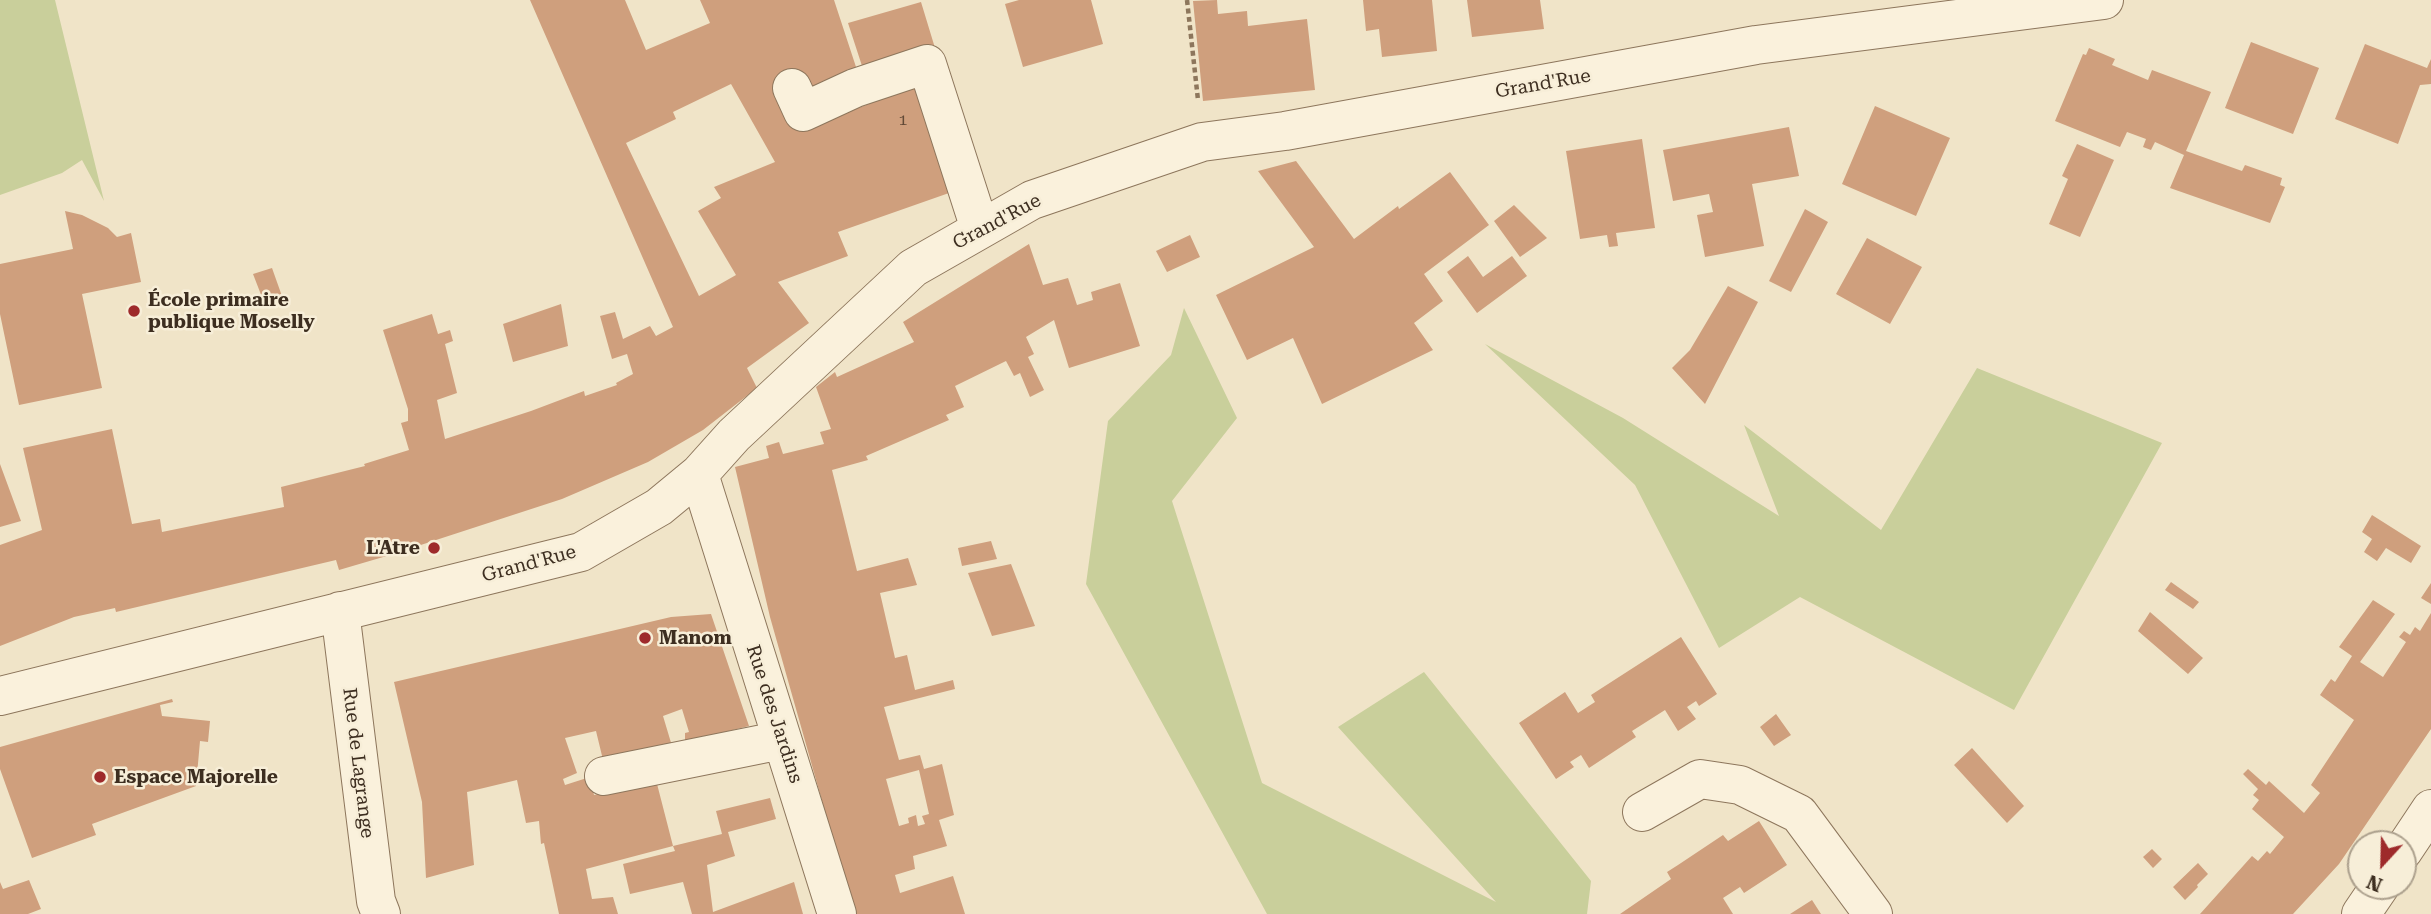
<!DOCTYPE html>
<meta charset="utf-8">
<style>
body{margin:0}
#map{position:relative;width:2431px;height:914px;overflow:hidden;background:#f0e4c8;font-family:"Roboto Serif",serif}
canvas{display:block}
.north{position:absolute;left:2347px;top:830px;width:70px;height:70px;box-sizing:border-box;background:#f7eed8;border:2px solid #ada18e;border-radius:50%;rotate:202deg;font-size:19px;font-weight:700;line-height:28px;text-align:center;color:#3d2e20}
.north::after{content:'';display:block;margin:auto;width:24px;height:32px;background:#9e2a2b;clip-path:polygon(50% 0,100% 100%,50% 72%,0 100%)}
</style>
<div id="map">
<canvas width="2431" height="914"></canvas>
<div class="north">N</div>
</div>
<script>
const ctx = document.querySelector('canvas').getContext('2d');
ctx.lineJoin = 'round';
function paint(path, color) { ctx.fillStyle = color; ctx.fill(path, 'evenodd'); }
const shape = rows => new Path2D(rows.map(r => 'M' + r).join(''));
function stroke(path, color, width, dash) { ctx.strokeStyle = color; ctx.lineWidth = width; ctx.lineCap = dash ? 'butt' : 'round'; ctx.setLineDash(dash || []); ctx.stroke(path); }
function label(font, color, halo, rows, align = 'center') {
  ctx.font = font + ' "Roboto Serif",serif'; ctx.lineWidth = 5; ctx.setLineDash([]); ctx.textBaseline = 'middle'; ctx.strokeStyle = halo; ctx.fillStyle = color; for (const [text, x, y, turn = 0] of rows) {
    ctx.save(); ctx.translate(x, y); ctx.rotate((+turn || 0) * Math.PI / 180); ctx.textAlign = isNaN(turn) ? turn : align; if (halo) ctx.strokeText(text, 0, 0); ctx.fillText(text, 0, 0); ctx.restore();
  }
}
const green = shape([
 [0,0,55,0,104,201,82,160,62,173,0,195],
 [1184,308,1237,418,1172,501,1262,783,1496,902,1338,727,1424,672,1591,881,1587,914,1267,914,1086,584,1108,421,1171,355],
 [1485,344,1623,418,1779,516,1744,425,1881,530,1977,368,2162,443,2014,710,1800,597,1719,648,1635,485]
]);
const building = shape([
 [530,0,625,0,646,50,710,23,700,0,834,0,857,70,788,106,798,131,916,86,949,193,838,232,848,256,778,282,809,323,747,368,757,388,703,430,648,462,562,499,390,555,339,570,336,560,116,612,115,608,74,617,0,646,0,545,42,530,23,448,112,429,132,524,160,519,162,532,284,507,281,487,365,466,364,464,409,450,401,423,408,421,408,409,383,330,432,314,438,334,450,330,453,341,445,344,457,393,437,400,445,439,531,411,584,391,585,396,617,385,616,383,633,374,627,354,612,359,600,316,615,312,623,339,650,326,656,336,673,327],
 [731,84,775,162,714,187,721,198,698,211,736,275,699,296,626,143,676,119,673,112],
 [1019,0,1091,0,1103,44,1023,67,1005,4],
 [1217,0,1218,14,1247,11,1248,26,1307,19,1315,90,1203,101,1193,1],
 [1363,0,1432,0,1437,51,1382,57,1379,29,1366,31],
 [1467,0,1540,0,1544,29,1472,37],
 [921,2,935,48,863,69,848,23],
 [2251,42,2319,68,2293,134,2225,108],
 [2365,44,2427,68,2431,59,2431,84,2420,85,2398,144,2335,119],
 [2089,48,2115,59,2112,65,2148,80,2152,70,2211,92,2186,151,2242,171,2245,165,2282,178,2280,185,2285,187,2270,223,2170,188,2184,155,2155,142,2151,150,2143,147,2146,139,2127,132,2120,147,2055,121,2083,54,2086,55],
 [1875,106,1950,138,1916,216,1842,184],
 [1789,127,1799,176,1752,184,1764,246,1705,257,1697,215,1713,212,1709,194,1673,201,1663,150],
 [1642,139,1655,228,1616,233,1618,246,1609,247,1607,235,1580,239,1566,151],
 [2077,144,2114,160,2080,237,2049,224,2068,179,2062,176],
 [1296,161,1354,239,1398,206,1399,209,1450,172,1489,225,1424,274,1443,301,1414,323,1433,350,1322,404,1293,338,1247,360,1216,295,1314,247,1258,171],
 [1514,205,1547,238,1520,257,1494,221],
 [1805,209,1828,222,1791,292,1769,281],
 [65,211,82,215,108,228,117,237,131,233,141,282,82,294,102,388,19,405,0,314,0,264,73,249],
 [1190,235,1200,257,1167,272,1156,251],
 [1867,238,1922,267,1890,324,1836,294],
 [1029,244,1043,285,1068,278,1077,305,1093,300,1091,292,1120,283,1140,346,1069,368,1054,320,1026,337,1034,354,1028,357,1044,390,1030,397,1020,373,1014,376,1006,361,955,386,964,407,946,415,949,420,866,456,868,460,832,470,857,571,908,558,917,585,880,593,895,658,907,655,915,690,953,680,955,689,884,707,899,760,920,755,924,769,942,764,954,815,939,820,947,846,913,856,915,869,895,875,900,893,953,876,965,914,854,914,770,617,735,467,769,458,766,446,779,442,783,454,824,444,820,432,831,429,816,387,835,372,837,377,914,342,903,322],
 [919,770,929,814,922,816,925,824,918,826,916,815,908,818,909,823,899,826,886,779],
 [1468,256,1483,277,1512,256,1527,276,1477,313,1447,272],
 [272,268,283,299,265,305,253,274],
 [1728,286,1758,302,1705,404,1672,368,1690,350],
 [561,304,568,346,513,362,503,324],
 [0,464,21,521,0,527],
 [2372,515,2421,546,2411,563,2386,548,2377,561,2364,552,2372,539,2362,532],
 [991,541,997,559,962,566,958,548],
 [1011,564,1035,626,992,636,968,573],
 [2171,582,2199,602,2193,609,2165,590],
 [2431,583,2431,604,2421,598],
 [2373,600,2395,614,2360,662,2383,677,2406,642,2399,637,2404,631,2410,635,2415,627,2420,631,2431,613,2431,729,2339,864,2293,914,2200,914,2252,856,2258,861,2267,851,2270,854,2284,837,2252,809,2259,800,2253,795,2258,789,2243,774,2248,769,2266,785,2269,781,2304,813,2320,793,2311,785,2354,720,2320,695,2331,679,2335,682,2352,656,2339,647],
 [2150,612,2203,658,2188,674,2138,631],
 [711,614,749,726,685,742,685,733,689,732,682,709,663,716,672,746,604,764,596,731,565,738,577,773,563,779,565,785,590,777,594,795,656,780,673,846,722,834,716,811,770,798,776,819,728,832,735,856,707,865,713,912,794,882,803,914,692,914,683,882,630,894,623,864,675,851,673,846,586,869,592,899,613,897,618,914,559,914,544,843,541,844,539,821,526,823,517,780,467,792,474,865,426,878,422,802,394,682,671,617],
 [1681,637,1717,694,1699,706,1696,701,1687,707,1696,719,1678,731,1665,710,1632,731,1636,737,1589,768,1581,755,1570,762,1574,767,1556,779,1519,723,1565,692,1578,713,1595,702,1591,695],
 [172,699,173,702,160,705,162,716,210,721,208,742,200,741,196,786,92,824,96,835,32,858,0,769,0,747],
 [1776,714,1791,735,1774,746,1760,727],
 [1972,748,2024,806,2007,823,1954,765],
 [1759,821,1787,865,1744,893,1740,887,1723,898,1733,914,1620,914,1671,879,1667,872,1678,865,1723,835,1728,841],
 [2152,849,2162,859,2153,868,2143,857],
 [2198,863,2208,874,2197,885,2198,887,2185,900,2173,887],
 [29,880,41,909,28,914,0,914,0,882,3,889],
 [1812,900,1821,914,1790,914]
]);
const path = shape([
 [1187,0,1198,100]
]);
const minor = shape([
 [792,88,803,112,855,88,927,64,980,229],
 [699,474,837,914],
 [340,611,376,901,381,914],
 [0,696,581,552,659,507,699,474,734,435,913,268,1032,200,1202,142,1285,131,1756,45,2104,0],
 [604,776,782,740],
 [1642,812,1700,779,1740,785,1799,814,1873,914],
 [2403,851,2431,809],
 [2361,914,2380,886]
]);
const markers = [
 [134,311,7,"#9e2a2b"],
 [434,548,7,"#9e2a2b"],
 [645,638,7,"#9e2a2b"],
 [100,777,7,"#9e2a2b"]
];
const numberNames = [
 ["1",903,120]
];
const streetNames = [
 ["Grand'Rue",1543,84,-10],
 ["Grand'Rue",997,222,-28],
 ["Grand'Rue",529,564,-15],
 ["Rue des Jardins",774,714,72],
 ["Rue de Lagrange",358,763,83]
];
const poiNames = [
 ["École primaire",148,300],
 ["publique Moselly",148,322],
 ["L'Atre",420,548,"right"],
 ["Manom",659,638],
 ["Espace Majorelle",114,777]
];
paint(green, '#c9cf9b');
paint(building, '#cf9f7d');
stroke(minor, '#8d765c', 40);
stroke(path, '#8d765c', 4.5, [5, 3.5]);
stroke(minor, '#faf1dc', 38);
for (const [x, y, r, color] of markers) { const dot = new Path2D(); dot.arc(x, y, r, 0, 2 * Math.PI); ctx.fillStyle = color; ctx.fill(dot); stroke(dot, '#f7eed8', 2.5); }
label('16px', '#624a37', null, numberNames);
label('19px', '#3d2e20', '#f7eed8', streetNames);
label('bold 19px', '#3d2e20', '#f7eed8', poiNames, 'left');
</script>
